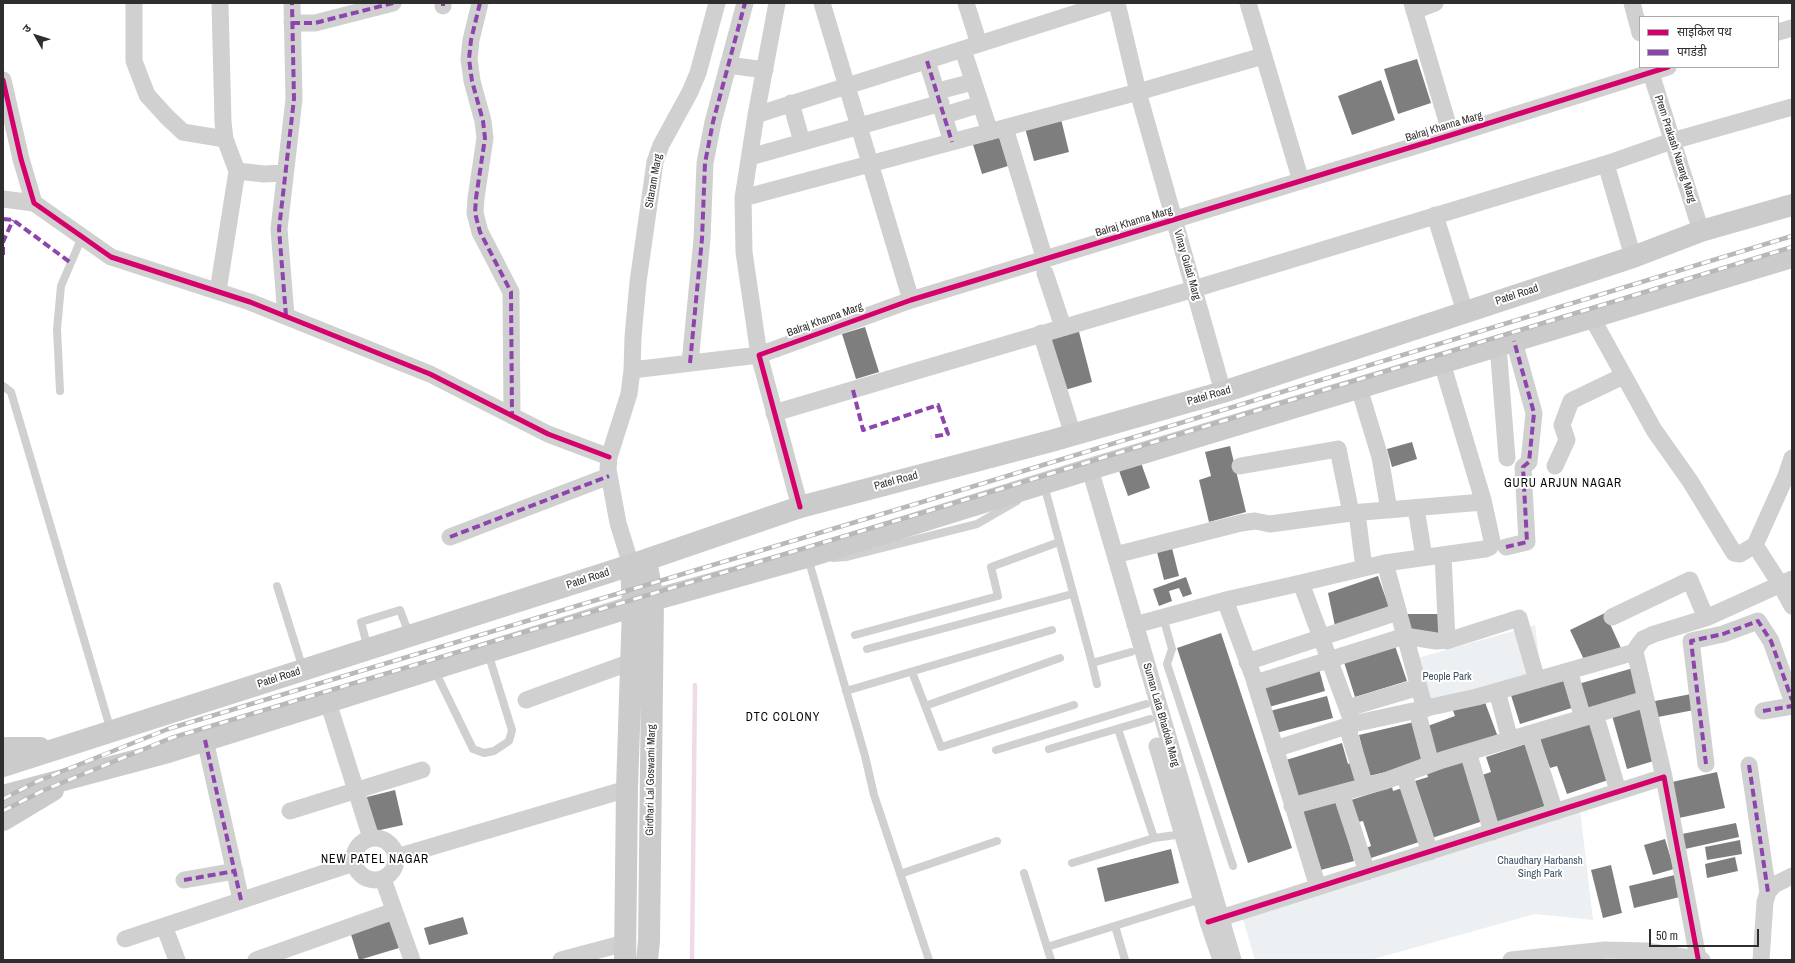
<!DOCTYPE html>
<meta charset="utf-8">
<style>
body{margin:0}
#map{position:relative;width:1795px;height:963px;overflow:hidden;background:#fff;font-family:"Archivo Narrow","Noto Sans Devanagari",sans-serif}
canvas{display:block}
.frame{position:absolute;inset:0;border:4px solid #2e2e2e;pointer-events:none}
.legend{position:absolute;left:1639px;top:16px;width:140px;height:52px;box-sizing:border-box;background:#fff;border:1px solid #ababab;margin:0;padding:5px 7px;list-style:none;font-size:12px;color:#2e2e2e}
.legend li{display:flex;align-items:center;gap:8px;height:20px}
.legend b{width:20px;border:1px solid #ababab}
.north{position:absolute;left:16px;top:16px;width:40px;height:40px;-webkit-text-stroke:3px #fff;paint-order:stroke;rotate:309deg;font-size:11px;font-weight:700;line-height:16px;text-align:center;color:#2e2e2e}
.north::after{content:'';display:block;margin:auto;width:14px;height:18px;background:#2e2e2e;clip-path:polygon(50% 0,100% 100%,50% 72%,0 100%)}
.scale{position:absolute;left:1649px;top:929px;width:110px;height:18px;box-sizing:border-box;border:2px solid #2e2e2e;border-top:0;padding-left:5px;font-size:12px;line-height:14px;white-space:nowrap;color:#2e2e2e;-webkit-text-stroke:3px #fff;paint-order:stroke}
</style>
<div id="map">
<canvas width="1795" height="963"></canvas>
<div class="frame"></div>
<ul class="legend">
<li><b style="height:5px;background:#d6006c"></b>साइकिल पथ</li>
<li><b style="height:5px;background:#8e44ad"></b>पगडंडी</li>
</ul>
<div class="north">उ</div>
<div class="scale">50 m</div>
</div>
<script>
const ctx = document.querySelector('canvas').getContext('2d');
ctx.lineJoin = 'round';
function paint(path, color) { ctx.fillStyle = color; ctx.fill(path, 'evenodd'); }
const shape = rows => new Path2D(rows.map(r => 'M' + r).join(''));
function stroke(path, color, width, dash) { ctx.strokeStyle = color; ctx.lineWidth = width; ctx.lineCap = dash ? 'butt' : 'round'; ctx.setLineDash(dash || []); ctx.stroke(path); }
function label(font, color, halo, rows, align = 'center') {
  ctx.font = font + ' "Archivo Narrow",sans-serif'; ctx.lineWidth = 4; ctx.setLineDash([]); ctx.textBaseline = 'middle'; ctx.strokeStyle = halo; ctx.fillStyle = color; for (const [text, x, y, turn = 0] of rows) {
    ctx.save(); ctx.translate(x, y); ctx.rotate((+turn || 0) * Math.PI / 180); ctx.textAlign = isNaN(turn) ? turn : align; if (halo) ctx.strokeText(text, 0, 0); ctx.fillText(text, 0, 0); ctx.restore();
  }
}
const green = shape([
 [1535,625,1541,672,1429,710,1414,659],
 [1580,809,1593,920,1535,914,1370,960,1255,960,1242,916]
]);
const stream = shape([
 [692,960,695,685]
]);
const building = shape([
 [1417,59,1431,103,1398,114,1384,69],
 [1381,80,1395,120,1352,135,1338,96],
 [1061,119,1069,152,1034,161,1025,128],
 [997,130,1008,166,982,174,971,138],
 [865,327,879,372,856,379,842,334],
 [1078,328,1092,382,1065,390,1046,337],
 [1412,442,1417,459,1392,467,1387,449],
 [1230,446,1246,512,1209,522,1199,480,1211,476,1205,452],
 [1140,460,1150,488,1128,496,1118,468],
 [1171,544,1179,576,1164,580,1156,548],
 [1378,576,1390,610,1335,626,1328,593],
 [1186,577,1192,594,1183,597,1179,588,1169,591,1172,601,1159,606,1153,589],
 [1605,613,1621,648,1586,664,1570,630],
 [1408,614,1442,614,1442,633,1408,634],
 [1221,633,1292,848,1248,863,1177,648],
 [1394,643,1407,681,1355,697,1343,659],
 [1633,668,1641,696,1584,713,1575,685],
 [1319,669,1325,691,1269,707,1263,685],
 [1568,674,1578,706,1520,724,1510,692],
 [1691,694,1694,710,1653,718,1650,702],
 [1327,696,1333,718,1276,733,1270,711],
 [1483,697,1498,737,1437,760,1425,727,1455,716,1452,708],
 [1642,703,1657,760,1627,769,1611,712],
 [1591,720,1611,779,1567,794,1557,766,1550,768,1539,738],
 [1414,722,1424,763,1369,776,1359,735],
 [1342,743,1348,764,1350,763,1356,781,1295,800,1286,760],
 [1529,743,1545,806,1494,823,1479,776,1491,772,1486,757],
 [1463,758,1483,821,1429,839,1415,781,1428,777,1426,771],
 [1717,772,1725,808,1679,818,1672,782],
 [1392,787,1393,791,1405,787,1422,841,1365,860,1361,850,1371,846,1363,821,1358,822,1351,800],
 [395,790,403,825,371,832,363,798],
 [1337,800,1354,861,1317,871,1300,810],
 [1736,823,1739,837,1685,849,1682,834],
 [1665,839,1674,869,1653,875,1644,845],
 [1740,840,1742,854,1707,860,1705,847],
 [1171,849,1179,883,1105,902,1097,868],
 [1735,857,1738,871,1707,878,1705,864],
 [1611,865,1622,913,1603,918,1591,870],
 [1679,874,1684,896,1634,908,1629,886],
 [389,916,399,948,359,960,349,928],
 [463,917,468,934,429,945,424,928]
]);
const lane = shape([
 [3,386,11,392,111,731],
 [60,391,57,329,61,286,82,237],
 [1044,485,1092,663,1131,652],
 [808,558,865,756,874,795,929,960],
 [833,558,846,557,977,524,1017,501],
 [277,586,303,669],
 [1163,617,1172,649,1167,664,1233,866],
 [855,635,998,596,991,567,1059,542],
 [368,649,361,622,400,610,409,634],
 [867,649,1072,594],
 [1092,663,1097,684],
 [434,669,473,749,484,753,494,751,509,741,512,730,488,653],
 [912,672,941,747,1074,705],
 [846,691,1052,630],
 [925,706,1060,658],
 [1049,749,1150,719],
 [996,750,1146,704],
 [1154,838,1183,834],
 [1072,863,1154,838,1118,729],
 [1024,873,1051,960],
 [900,874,997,841],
 [1115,926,1125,960],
 [1047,947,1201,899]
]);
const street = shape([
 [134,3,134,61,147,95,167,117,183,132,225,139],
 [220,3,223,122,225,139,237,171,264,174,285,173],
 [480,3,471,40,469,59,472,81,483,121,485,138,476,198,475,213,480,232,511,292,512,416],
 [822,3,911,300],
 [966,3,979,44],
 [1117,3,1138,92,1223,392],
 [1248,3,1301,181],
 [1412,3,1451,135],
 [1632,3,1640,33],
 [443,6,443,3],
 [1414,11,1435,3],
 [292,23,315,23,393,3],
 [1778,32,1792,28],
 [963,50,990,132],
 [927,61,952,142],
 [728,65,765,70],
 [1649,67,1701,231],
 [3,80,21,159,34,203,111,257,250,302,430,374,548,434,609,457],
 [938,91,973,82],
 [791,103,802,142],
 [756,115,1108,3],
 [945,115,981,104],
 [1005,128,1045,260],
 [750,157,941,103],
 [1606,164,1633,257],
 [743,198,1138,92,1263,56],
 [3,199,34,203],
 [1435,215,1465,312],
 [1045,273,1063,327],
 [218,291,237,171],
 [286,316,279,229,294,99,292,3],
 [1592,318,1654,430,1690,481,1734,553,1740,554,1755,545,1780,584,1792,606],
 [1041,333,1073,435],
 [1498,346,1507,458],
 [690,363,702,239,705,163,713,122,745,3],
 [632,370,759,355,744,252,743,198,756,115,777,3],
 [1359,388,1380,457,1389,510],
 [774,413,1194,289,1606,164,1672,141,1792,107],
 [1240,466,1338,449,1351,513],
 [1555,466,1567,440,1562,425,1571,401,1623,376],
 [1090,469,1233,960],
 [800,507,759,355,911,300,1451,135,1668,67],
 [1416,508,1424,557],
 [1357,513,1364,568],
 [450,537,609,476],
 [1755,545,1786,476,1792,458],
 [1506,547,1527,542,1523,467,1529,462,1534,413,1514,341],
 [1115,555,1241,523,1255,521,1270,524,1351,513,1483,502],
 [1443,555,1447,641],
 [1385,563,1425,709],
 [631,565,618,523,608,469,609,457,629,394,632,370,633,337,638,282,655,162,661,145,690,92,698,73,717,3],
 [1225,600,1253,676,1318,887],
 [1612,617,1690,580,1706,618],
 [1135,625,1230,599,1301,583],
 [1247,662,1398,612],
 [1569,671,1583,718],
 [1255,683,1405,636,1436,641,1450,640,1519,618,1537,680],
 [1497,691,1510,740],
 [526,700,631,662],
 [328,702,371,838],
 [1348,708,1419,687],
 [1417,711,1431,764],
 [1763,711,1792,706],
 [1595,714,1618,791],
 [1353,724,1301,583,1385,563,1485,549,1490,547,1492,541,1483,500,1442,363],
 [1347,726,1365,786],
 [1530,734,1555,812],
 [205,740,241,900],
 [1157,746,1208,922,1221,960],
 [1275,749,1353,724,1477,697,1635,652],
 [1468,752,1492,832],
 [1706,764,1691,641,1723,634,1758,621,1771,641,1792,700],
 [1749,765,1768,892],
 [1404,774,1430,852],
 [1664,777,1635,652,1637,647,1643,639,1654,634,1706,618,1792,579],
 [1341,793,1367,872],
 [1292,806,1385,781,1442,760,1646,699],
 [290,811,422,770],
 '354 859a21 21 0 1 1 42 0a21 21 0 1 1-42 0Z',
 [396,856,407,854,627,789],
 [383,879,412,960],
 [184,880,235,871],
 [1208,922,1664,777,1698,958],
 [164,926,177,960],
 [125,939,354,863],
 [256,960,394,911],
 [561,960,625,943],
 [1511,960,1605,950,1646,951,1702,960],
 [1761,960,1765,902,1768,892,1774,885,1792,876]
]);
const secondary = shape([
 [646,560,653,600,649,941,647,960],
 [3,748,40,748],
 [3,766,631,565,800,507,1051,441,1223,392,1633,257,1701,231,1792,205],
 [3,796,168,752,653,600,807,557,1090,469,1792,257],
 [3,820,53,790],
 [625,960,627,789,633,607,631,565]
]);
const rail = shape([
 [3,799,38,781,168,729,922,502,1792,236],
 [3,811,42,791,171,738,925,512,1792,247]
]);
const quiet = shape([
 [480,3,471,40,469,59,472,81,483,121,485,138,476,198,475,213,480,232,511,292,512,416],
 [443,6,443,3],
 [292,23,315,23,393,3],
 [927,61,952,142],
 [3,219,13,220,71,263],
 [3,255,3,242,13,220],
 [286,316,279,229,294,99,292,3],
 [690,363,702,239,705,163,713,122,745,3],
 [853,390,863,430,938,405,948,434,931,437],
 [450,537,609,476],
 [1506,547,1527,542,1523,467,1529,462,1534,413,1514,341],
 [1763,711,1792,706],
 [205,740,241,900],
 [1706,764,1691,641,1723,634,1758,621,1771,641,1792,700],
 [1749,765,1768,892],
 [184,880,235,871]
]);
const cycleway = shape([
 [3,80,21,159,34,203,111,257,250,302,430,374,548,434,609,457],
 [800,507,759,355,911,300,1451,135,1668,67],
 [1208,922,1664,777,1698,958]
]);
const streetNames = [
 ["Balraj Khanna Marg",1444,127,-17],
 ["Prem Prakash Narang Marg",1675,149,72],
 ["Sitaram Marg",654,181,-80],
 ["Balraj Khanna Marg",1134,222,-17],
 ["Vinay Gulati Marg",1187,265,74],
 ["Patel Road",1517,295,-18],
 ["Balraj Khanna Marg",825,320,-20],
 ["Patel Road",1209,396,-16],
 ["Patel Road",896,481,-15],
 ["Patel Road",588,579,-18],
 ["Patel Road",279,678,-18],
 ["Suman Lata Bhadola Marg",1161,715,74],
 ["Girdhari Lal Goswami Marg",651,780,-89]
];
const parkNames = [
 ["People Park",1447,677],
 ["Chaudhary Harbansh",1540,861],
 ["Singh Park",1540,874]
];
const neighbourhoodNames = [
 ["GURU ARJUN NAGAR",1563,484],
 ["DTC COLONY",783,718],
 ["NEW PATEL NAGAR",375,860]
];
paint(green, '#ecf0f3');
stroke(stream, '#efdae8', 4.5);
paint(building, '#7e7e7e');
stroke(lane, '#d0d0d0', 8);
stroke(street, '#d0d0d0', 17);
stroke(secondary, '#cbcbcb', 22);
stroke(rail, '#b8b8b8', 4.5);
stroke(rail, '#fff', 3, [9]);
stroke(quiet, '#8e44ad', 4, [8, 4]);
stroke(cycleway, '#d6006c', 5);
label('11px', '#2e2e2e', '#fff', streetNames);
label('11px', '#3f5365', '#fff', parkNames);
ctx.letterSpacing = '1px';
label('12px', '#000', '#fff', neighbourhoodNames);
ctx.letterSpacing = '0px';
</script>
